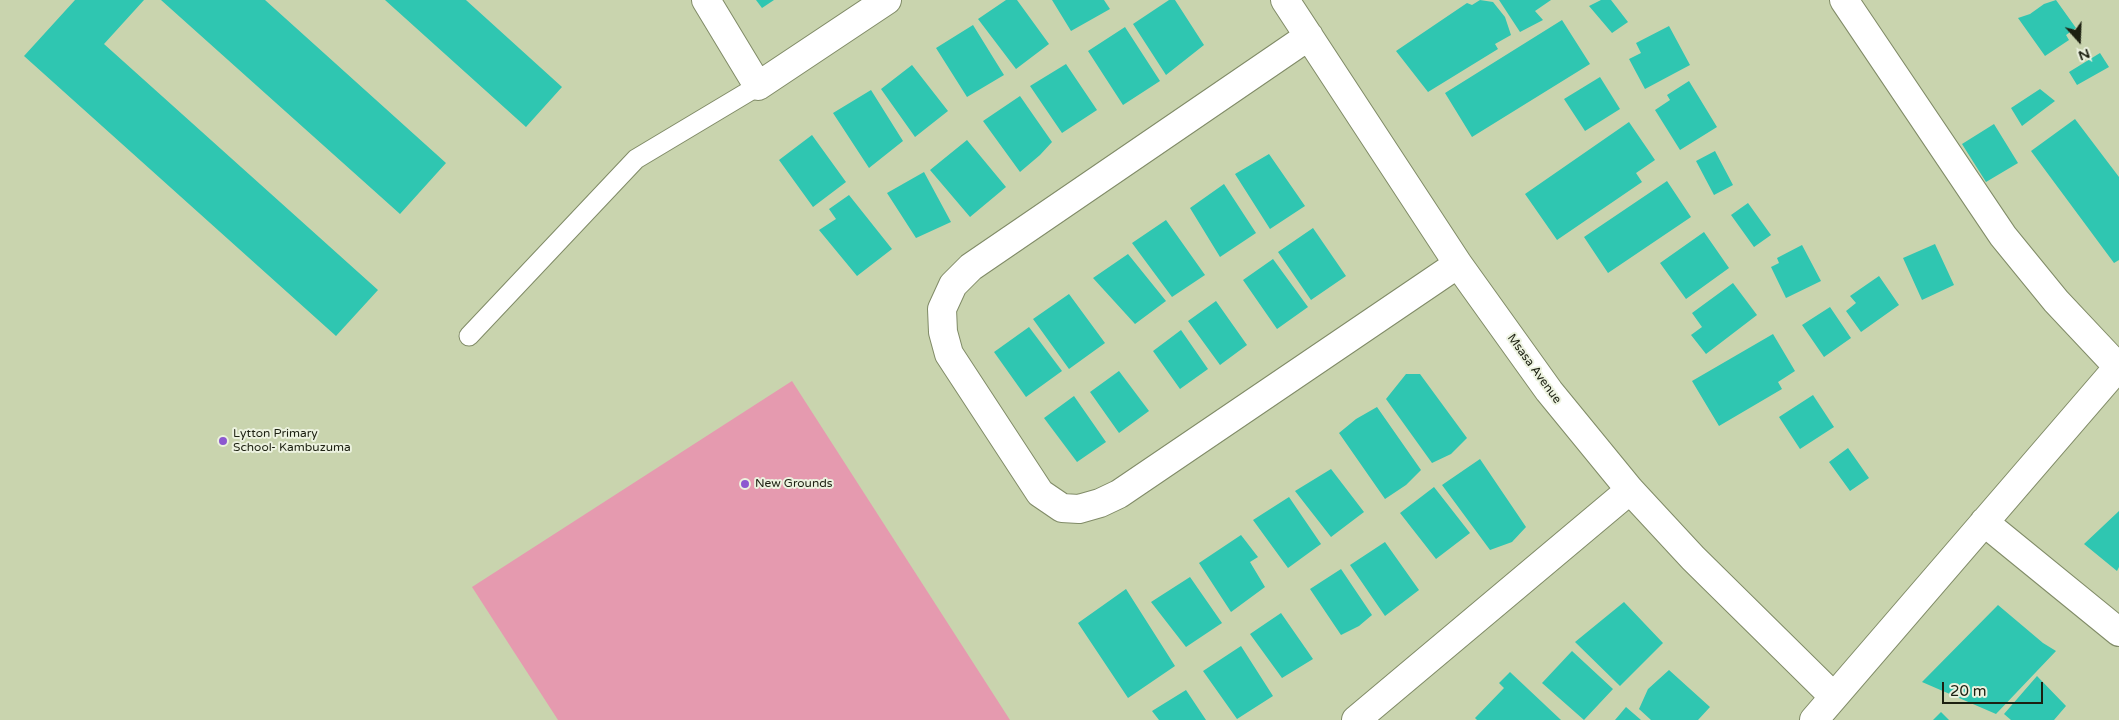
<!DOCTYPE html>
<style>
body{margin:0}
#map{position:relative;width:2119px;height:720px;overflow:hidden;background:#c9d4ae;font-family:"Varela Round",sans-serif}
canvas{display:block}
.north{position:absolute;left:2054px;top:15px;width:50px;height:50px;-webkit-text-stroke:4px #ecf2df;paint-order:stroke;rotate:160deg;font-size:14px;font-weight:700;line-height:20px;text-align:center;color:#1c2011}
.north::after{content:'';display:block;margin:auto;width:18px;height:22px;background:#1c2011;clip-path:polygon(50% 0,100% 100%,50% 72%,0 100%)}
.scale{position:absolute;left:1942px;top:682px;width:101px;height:22px;box-sizing:border-box;border:2px solid #1c2011;border-top:0;padding-left:6px;font-size:15px;line-height:18px;white-space:nowrap;color:#1c2011;-webkit-text-stroke:4px #ecf2df;paint-order:stroke}
</style>
<div id="map">
<canvas width="2119" height="720"></canvas>
<div class="north">N</div>
<div class="scale">20 m</div>
</div>
<script>
const ctx = document.querySelector('canvas').getContext('2d');
ctx.lineJoin = 'round';
function paint(path, color) { ctx.fillStyle = color; ctx.fill(path, 'evenodd'); }
const shape = rows => new Path2D(rows.map(r => 'M' + r).join(''));
function stroke(path, color, width, dash) { ctx.strokeStyle = color; ctx.lineWidth = width; ctx.lineCap = dash ? 'butt' : 'round'; ctx.setLineDash(dash || []); ctx.stroke(path); }
function label(font, color, halo, rows, align = 'center') {
  ctx.font = font + ' "Varela Round",sans-serif'; ctx.lineWidth = 4; ctx.setLineDash([]); ctx.textBaseline = 'middle'; ctx.strokeStyle = halo; ctx.fillStyle = color; for (const [text, x, y, turn = 0] of rows) {
    ctx.save(); ctx.translate(x, y); ctx.rotate((+turn || 0) * Math.PI / 180); ctx.textAlign = isNaN(turn) ? turn : align; if (halo) ctx.strokeText(text, 0, 0); ctx.fillText(text, 0, 0); ctx.restore();
  }
}
const green = shape([
 [792,381,1010,720,558,720,472,587]
]);
const building = shape([
 [75,0,144,0,104,44,378,290,336,336,24,56],
 [161,0,265,0,446,163,400,214],
 [385,0,466,0,562,87,526,127],
 [756,0,774,0,762,8],
 [1006,0,1017,0,1049,44,1016,69,978,19],
 [1052,0,1104,0,1110,9,1071,31],
 [1169,0,1175,0,1204,45,1166,75,1133,24],
 [1480,0,1493,2,1505,17,1511,35,1495,44,1498,49,1428,92,1396,51,1467,3,1472,5],
 [1499,0,1551,0,1535,11,1543,20,1520,32],
 [1601,0,1611,0,1628,22,1612,33,1589,6],
 [2056,0,2076,28,2066,35,2069,40,2045,56,2018,18,2030,14,2044,4],
 [1562,20,1590,64,1472,137,1445,93],
 [973,25,1004,75,967,97,936,48],
 [1669,26,1690,65,1645,89,1629,59,1641,53,1636,43],
 [1125,27,1160,81,1123,105,1088,51],
 [2100,53,2109,67,2077,85,2069,72],
 [1066,64,1097,110,1062,133,1030,86],
 [912,65,948,111,915,137,881,89],
 [1600,77,1620,109,1585,131,1564,99],
 [1689,81,1717,127,1680,150,1655,110,1670,100,1667,95],
 [2040,89,2055,101,2022,126,2011,108],
 [871,90,903,141,869,168,833,113],
 [1020,96,1052,142,1040,155,1020,172,983,121],
 [2075,119,2119,177,2119,260,2114,263,2031,151],
 [1629,122,1655,160,1636,173,1642,182,1557,240,1525,194],
 [1994,124,2018,163,1986,182,1962,144],
 [812,135,846,182,813,207,779,160],
 [967,140,1006,187,970,217,930,170],
 [1715,151,1733,185,1714,195,1696,161],
 [1269,154,1305,206,1270,229,1235,174],
 [924,172,951,222,916,238,887,193],
 [1667,181,1691,217,1608,273,1584,237],
 [1224,184,1256,233,1220,257,1190,208],
 [849,195,892,249,857,276,819,230,836,219,829,209],
 [1748,203,1771,235,1754,247,1731,215],
 [1166,220,1205,275,1172,297,1132,243],
 [1313,228,1346,276,1311,300,1278,252],
 [1704,232,1729,268,1686,299,1660,263],
 [1935,244,1954,285,1922,300,1903,258],
 [1802,245,1821,281,1786,298,1771,267,1779,263,1777,258],
 [1128,254,1166,301,1135,324,1093,278],
 [1273,259,1308,307,1277,329,1243,280],
 [1879,276,1899,305,1861,332,1846,311,1856,303,1850,296],
 [1733,283,1757,315,1706,354,1691,335,1702,327,1692,313],
 [1069,294,1105,343,1069,369,1033,319],
 [1216,301,1247,345,1220,365,1188,321],
 [1830,307,1851,338,1824,357,1802,325],
 [1029,327,1062,371,1026,397,994,352],
 [1181,330,1208,369,1180,389,1153,351],
 [1773,334,1795,371,1778,382,1782,389,1719,426,1692,381],
 [1119,371,1149,411,1119,433,1090,392],
 [1406,374,1420,374,1467,438,1451,454,1432,463,1386,399],
 [1813,395,1834,427,1800,449,1779,417],
 [1074,396,1106,442,1077,462,1044,418],
 [1377,407,1421,470,1406,485,1385,499,1339,433,1356,419],
 [1848,448,1869,478,1850,491,1829,462],
 [1480,459,1526,527,1512,542,1490,550,1442,485],
 [1331,469,1364,512,1331,537,1295,491],
 [1434,487,1470,533,1436,559,1400,513],
 [1289,497,1321,544,1288,568,1253,520],
 [2119,511,2119,567,2117,571,2084,544],
 [1241,535,1258,557,1250,562,1265,587,1231,612,1199,563],
 [1385,542,1419,590,1385,616,1350,565],
 [1341,569,1372,615,1359,626,1341,635,1310,589],
 [1190,577,1222,623,1186,647,1151,602],
 [1126,589,1175,666,1128,698,1078,623],
 [1624,602,1663,643,1620,686,1575,642],
 [1998,605,2043,643,2056,651,1996,714,1922,682],
 [1281,613,1313,659,1282,678,1250,634],
 [1241,646,1273,696,1237,719,1203,671],
 [1572,651,1613,689,1584,720,1542,683],
 [1669,670,1710,707,1698,720,1651,720,1639,709,1648,689],
 [1510,672,1561,720,1477,720,1475,718,1504,688,1499,683],
 [2037,676,2066,706,2054,720,2011,720,2004,714],
 [1186,690,1206,720,1159,720,1152,711],
 [1626,707,1641,720,1615,720],
 [1941,712,1949,720,1933,720]
]);
const lane = shape([
 [469,336,636,159,758,86]
]);
const street = shape([
 [706,0,758,86,887,0],
 [1285,0,1458,264,1549,391,1630,490,1693,558,1833,696],
 [1844,0,2003,236,2056,301,2118,367],
 [1309,36,971,267,953,285,942,309,943,332,949,354,1040,493,1062,508,1079,509,1100,503,1119,494,1458,264],
 [1984,522,2119,632],
 [1356,720,1630,490],
 [1814,720,2119,366]
]);
const markers = [
 [223,441,5,"#8c58d0"],
 [745,484,5,"#8c58d0"]
];
const streetNames = [
 ["Msasa Avenue",1534,369,54]
];
const poiNames = [
 ["Lytton Primary",233,434],
 ["School- Kambuzuma",233,448],
 ["New Grounds",755,484]
];
paint(green, '#e59aaf');
paint(building, '#2fc6b1');
stroke(lane, '#808b67', 21);
stroke(street, '#808b67', 30);
stroke(lane, '#fff', 19);
stroke(street, '#fff', 28);
for (const [x, y, r, color] of markers) { const dot = new Path2D(); dot.arc(x, y, r, 0, 2 * Math.PI); ctx.fillStyle = color; ctx.fill(dot); stroke(dot, '#ecf2df', 2); }
label('12px', '#1c2011', '#ecf2df', streetNames);
label('12px', '#1c2011', '#ecf2df', poiNames, 'left');
</script>
